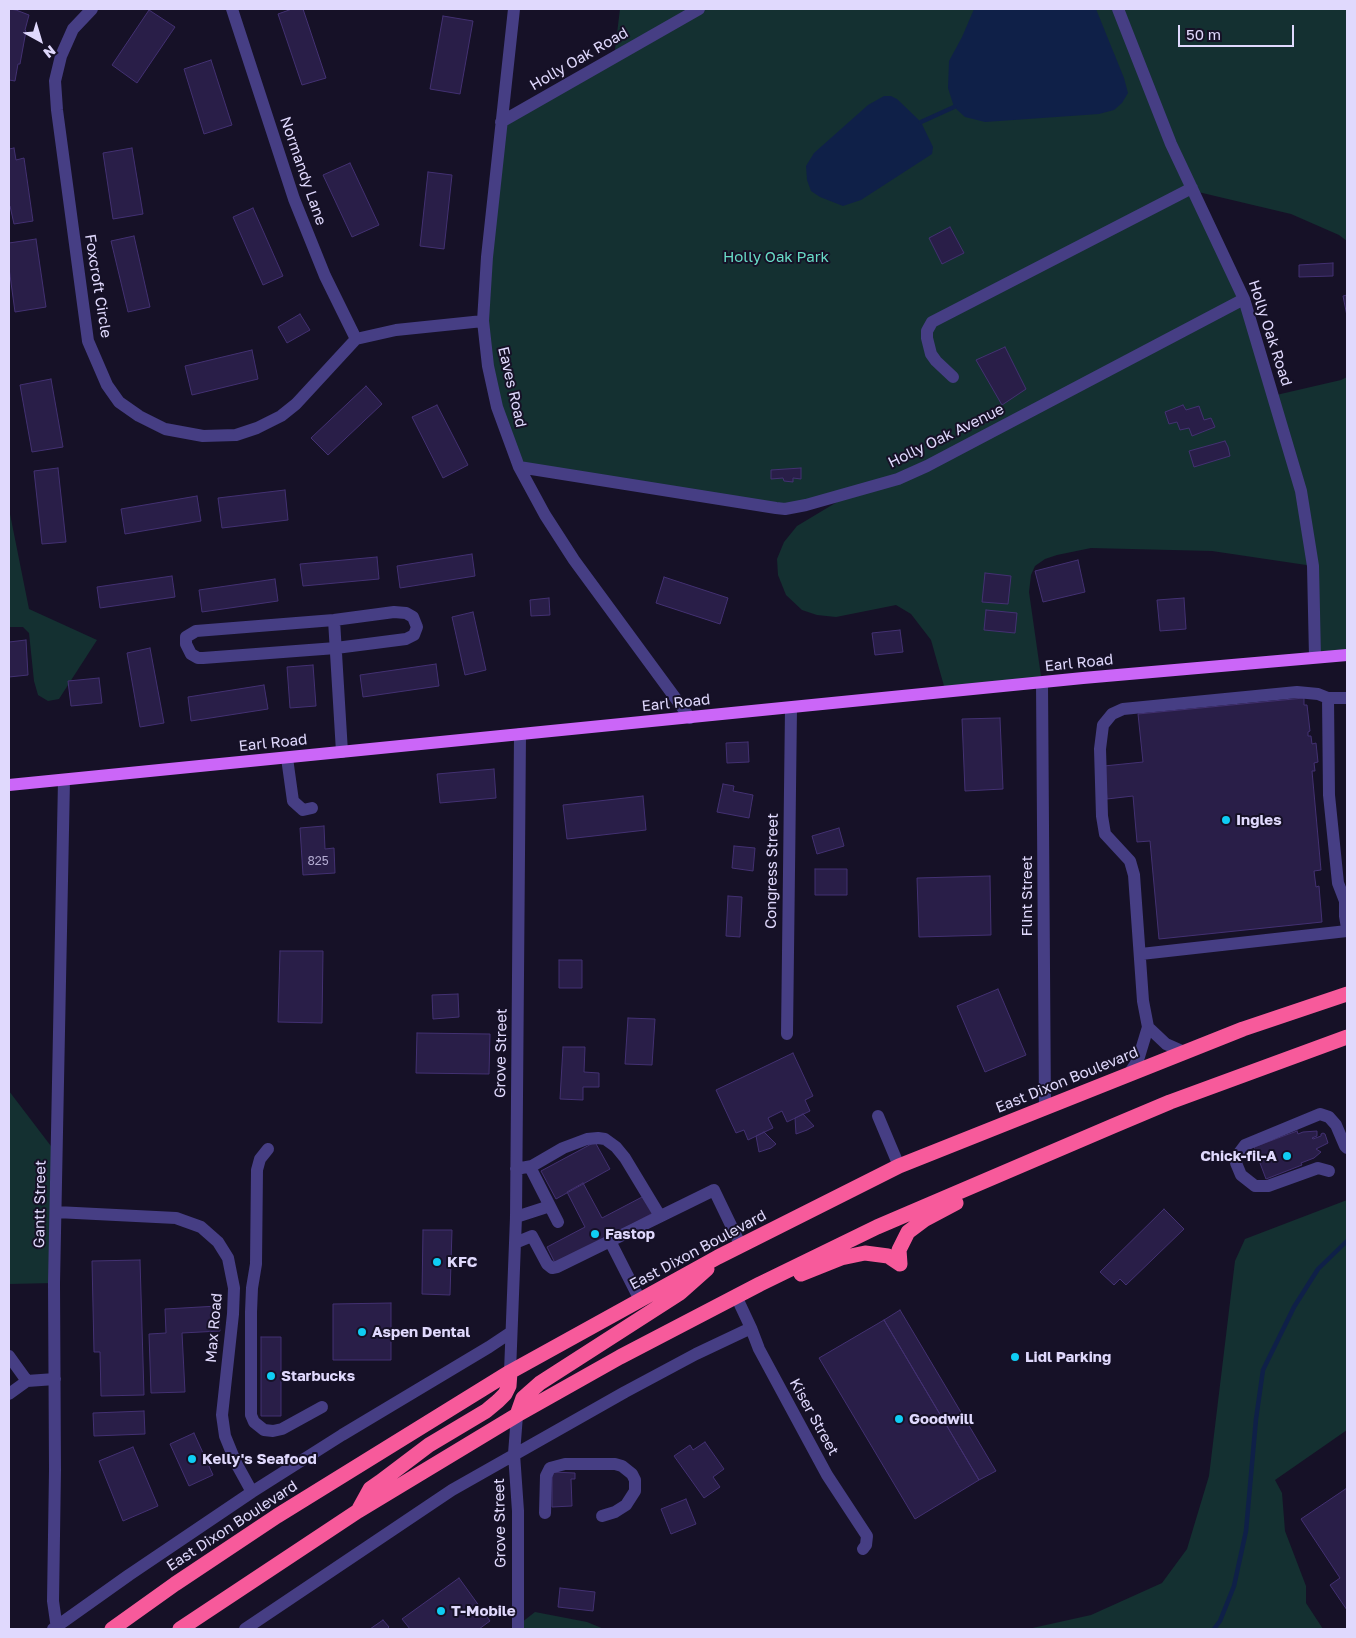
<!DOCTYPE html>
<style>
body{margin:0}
#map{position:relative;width:1356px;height:1638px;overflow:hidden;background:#161127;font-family:"Golos Text",sans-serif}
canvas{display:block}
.frame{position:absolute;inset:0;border:10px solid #e0d9fd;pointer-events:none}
.north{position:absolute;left:15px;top:15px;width:50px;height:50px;-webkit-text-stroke:4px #161127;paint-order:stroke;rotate:141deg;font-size:14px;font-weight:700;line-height:20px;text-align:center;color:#e0d9fd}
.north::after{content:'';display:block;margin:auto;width:18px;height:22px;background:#e0d9fd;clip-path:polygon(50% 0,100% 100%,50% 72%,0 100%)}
.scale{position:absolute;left:1178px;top:25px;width:116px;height:22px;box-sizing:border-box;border:2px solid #e0d9fd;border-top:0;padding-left:6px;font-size:15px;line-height:18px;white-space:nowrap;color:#e0d9fd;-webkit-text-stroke:4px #161127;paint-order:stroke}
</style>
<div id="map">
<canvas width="1356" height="1638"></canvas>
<div class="frame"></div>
<div class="north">N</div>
<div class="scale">50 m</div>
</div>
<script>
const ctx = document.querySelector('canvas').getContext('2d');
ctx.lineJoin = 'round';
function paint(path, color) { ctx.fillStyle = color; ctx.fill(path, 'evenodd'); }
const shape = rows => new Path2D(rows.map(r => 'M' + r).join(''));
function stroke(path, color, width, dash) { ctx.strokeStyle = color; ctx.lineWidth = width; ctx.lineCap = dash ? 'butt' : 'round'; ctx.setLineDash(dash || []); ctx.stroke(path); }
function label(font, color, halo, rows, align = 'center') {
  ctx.font = font + ' "Golos Text",sans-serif'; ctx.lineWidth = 4; ctx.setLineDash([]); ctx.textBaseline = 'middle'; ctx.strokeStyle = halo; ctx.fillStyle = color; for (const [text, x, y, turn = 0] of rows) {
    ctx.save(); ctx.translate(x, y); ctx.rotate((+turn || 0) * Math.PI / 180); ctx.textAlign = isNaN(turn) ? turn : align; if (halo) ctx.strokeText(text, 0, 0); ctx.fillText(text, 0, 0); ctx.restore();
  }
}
const green = shape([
 [620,9,1347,9,1347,241,1339,235,1291,214,1194,191,1237,284,1272,396,1341,380,1347,377,1347,655,1315,657,1313,566,1212,551,1091,548,1057,555,1045,559,1035,566,1031,575,1029,592,1042,683,946,693,931,640,911,614,896,605,836,617,817,615,802,610,786,595,778,575,777,559,784,542,797,526,847,496,785,509,519,467,509,443,483,321,501,122,614,58],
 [9,509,29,609,97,640,59,699,48,701,38,695,34,681,29,633,23,627,9,627],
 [9,1091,57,1154,54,1283,9,1284],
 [1347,1200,1347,1430,1275,1480,1282,1493,1285,1531,1306,1586,1306,1603,1323,1629,1028,1629,1091,1615,1162,1583,1187,1549,1209,1476,1235,1261,1245,1239],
 [535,1612,587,1622,604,1629,518,1629,517,1626]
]);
const water = shape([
 [974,9,1096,9,1124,78,1128,93,1122,103,1114,110,1099,114,985,122,965,117,954,107,948,88,949,61,962,37],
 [884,96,891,96,897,99,921,122,933,147,932,154,861,200,843,206,820,197,811,191,807,180,806,166,814,153,868,105]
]);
const stream = shape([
 [921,122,954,107],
 [1214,1629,1220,1621,1234,1586,1246,1531,1256,1419,1263,1370,1294,1307,1318,1269,1347,1241]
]);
const building = shape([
 [9,9,16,10,29,15,25,30,26,31,20,64,18,64,15,81,9,80,9,9],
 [292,9,303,9,326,78,302,85,278,14,292,9],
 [149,10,175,27,137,83,112,65,149,10],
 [443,16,473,21,460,94,430,89,443,16],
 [211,60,232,125,204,134,184,69,211,60],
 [14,148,16,160,24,158,33,221,14,224,10,206,9,206,9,149,14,148],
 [132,148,143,214,113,219,103,153,132,148],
 [350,163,379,225,352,237,323,175,350,163],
 [428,172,452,175,444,249,420,246,428,172],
 [253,208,283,276,263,285,233,217,253,208],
 [950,227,964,253,942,264,929,238,950,227],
 [134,236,150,307,128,312,111,241,134,236],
 [36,239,46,307,15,312,9,268,9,243,36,239],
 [1333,263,1333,276,1299,277,1299,265,1333,263],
 [1347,295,1347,316,1343,296,1347,295],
 [300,314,310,330,287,343,278,327,300,314],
 [1005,347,1026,389,1002,405,976,360,1005,347],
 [252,350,258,379,192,395,185,366,252,350],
 [51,379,63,447,32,452,20,385,51,379],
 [366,386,382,404,328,455,311,438,366,386],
 [437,405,468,465,443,478,412,417,437,405],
 [1183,405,1186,410,1199,406,1204,420,1211,418,1215,427,1192,436,1189,428,1180,430,1177,422,1169,424,1165,412,1183,405],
 [1225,441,1228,447,1230,456,1194,467,1189,451,1225,441],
 [58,468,66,542,42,544,34,471,58,468],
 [801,468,801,479,793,478,793,482,784,481,783,478,771,479,771,470,801,468],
 [285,490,288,520,222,528,218,498,285,490],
 [197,496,201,521,125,534,121,509,197,496],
 [472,554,475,576,400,588,397,566,472,554],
 [377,557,379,579,303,586,300,564,377,557],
 [1078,560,1085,592,1043,602,1035,571,1078,560],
 [985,573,1011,576,1008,604,982,602,985,573],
 [172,576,175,597,100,608,97,587,172,576],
 [664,577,728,598,720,624,656,603,664,577],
 [275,579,278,601,202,612,199,590,275,579],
 [549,598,550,615,531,616,530,600,549,598],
 [1184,598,1186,629,1160,631,1157,600,1184,598],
 [986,610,1017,613,1015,633,984,630,986,610],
 [473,612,486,670,465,675,452,617,473,612],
 [900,630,903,652,875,655,872,633,900,630],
 [26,640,28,675,9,677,9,642,26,640],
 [150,648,164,723,140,727,127,653,150,648],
 [436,664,439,686,363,697,360,675,436,664],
 [313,665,316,706,290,708,287,667,313,665],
 [99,678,102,703,71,706,68,681,99,678],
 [264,685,268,709,191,721,188,697,264,685],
 [1304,698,1304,705,1307,705,1310,731,1308,732,1308,736,1311,736,1312,744,1316,743,1318,762,1314,763,1315,771,1312,771,1321,870,1314,871,1316,887,1319,886,1322,922,1159,939,1150,841,1137,842,1133,796,1107,799,1104,766,1143,762,1138,714,1304,698],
 [1000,718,1003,789,965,791,962,719,1000,718],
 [748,742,749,762,727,763,726,743,748,742],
 [494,769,496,798,440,803,437,774,494,769],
 [723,784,734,786,733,791,753,795,749,818,717,812,723,784],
 [643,796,646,830,567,839,563,805,643,796],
 [324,826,325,849,334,848,335,873,303,875,300,828,324,826],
 [839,828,844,846,817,854,812,836,839,828],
 [734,846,755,848,753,871,732,868,734,846],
 [815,869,847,869,847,895,815,895,815,869],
 [990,876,991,935,919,937,917,878,990,876],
 [728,896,742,897,740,937,726,936,728,896],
 [280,951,323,951,322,1023,278,1022,280,951],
 [559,960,582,960,582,988,559,988,559,960],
 [998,989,1026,1055,985,1072,957,1006,998,989],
 [458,994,459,1017,433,1019,432,995,458,994],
 [628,1018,655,1019,652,1065,625,1064,628,1018],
 [417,1033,490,1034,489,1074,416,1073,417,1033],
 [563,1047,585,1047,584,1072,599,1073,599,1087,583,1087,583,1100,560,1099,563,1047],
 [793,1053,813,1096,805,1100,810,1111,787,1122,782,1111,768,1118,773,1128,748,1140,744,1130,736,1133,716,1090,793,1053],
 [803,1114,814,1126,807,1130,796,1134,795,1118,803,1114],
 [1297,1131,1298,1134,1303,1132,1317,1131,1317,1136,1312,1138,1313,1139,1321,1136,1321,1134,1323,1133,1325,1134,1328,1143,1316,1149,1321,1152,1314,1158,1301,1163,1302,1165,1266,1179,1254,1147,1297,1131],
 [764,1132,776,1144,771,1148,759,1152,756,1136,764,1132],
 [595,1142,610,1169,556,1199,541,1171,595,1142],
 [583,1183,602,1218,644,1196,653,1213,556,1265,547,1247,585,1227,567,1192,583,1183],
 [1164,1209,1184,1229,1126,1285,1120,1279,1114,1285,1100,1272,1164,1209],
 [423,1230,452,1230,450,1295,422,1294,423,1230],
 [140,1260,144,1395,101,1396,100,1352,94,1352,92,1261,140,1260],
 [391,1303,391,1360,333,1360,333,1304,391,1303],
 [218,1306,220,1331,182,1333,185,1392,151,1393,149,1334,166,1333,165,1309,218,1306],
 [900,1310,996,1471,979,1480,884,1320,900,1310],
 [884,1320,979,1480,915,1519,819,1358,884,1320],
 [261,1337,281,1337,281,1416,261,1416,261,1337],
 [144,1411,145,1434,94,1436,93,1413,144,1411],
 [194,1433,213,1475,189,1486,170,1444,194,1433],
 [705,1442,724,1469,713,1477,720,1487,704,1498,674,1456,690,1445,693,1450,705,1442],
 [133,1447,158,1506,123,1521,99,1461,133,1447],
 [552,1472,575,1473,575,1479,571,1479,572,1506,552,1507,552,1472],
 [1347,1488,1347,1610,1330,1585,1340,1578,1301,1519,1347,1488],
 [686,1499,696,1524,671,1534,661,1509,686,1499],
 [459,1578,490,1621,479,1629,410,1629,402,1619,459,1578],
 [560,1588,595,1592,593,1611,558,1607,560,1588],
 [383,1620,389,1627,387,1629,370,1629,383,1620]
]);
const minor = shape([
 [92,9,73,29,61,56,55,81,57,110,88,341,107,385,119,402,139,416,165,429,203,436,236,435,257,428,281,416,296,404,356,339,396,330,483,321],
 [232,9,294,199,325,276,356,339],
 [514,9,487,257,483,321,488,366,497,407,519,467,545,515,574,560,690,718],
 [1118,9,1171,144,1244,299,1301,491,1313,566,1315,657],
 [501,122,699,9],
 [953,377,936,361,931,354,927,338,927,331,932,322,1192,188],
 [519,467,776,508,785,509,806,505,898,479,927,466,1244,299],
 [394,612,406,613,413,617,417,627,414,635,406,639,336,648,203,658,198,658,191,654,186,644,186,637,196,631,334,620,394,612],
 [334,620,342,752],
 [1042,683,1045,1109],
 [1328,698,1329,795,1338,883,1345,901,1345,916,1347,928],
 [287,758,293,801,303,810,312,808],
 [1141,954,1347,931],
 [1148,1027,1166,1044,1184,1052],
 [787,1034,791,708],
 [1129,1074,1138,1060,1148,1027,1143,1001,1134,875,1130,861,1105,834,1102,816,1100,749,1103,725,1112,714,1123,709,1297,692,1318,694,1328,698,1347,698],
 [878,1116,899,1166],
 [268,1149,260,1159,257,1170,256,1264,252,1288,251,1312,251,1415,254,1422,264,1430,273,1431,282,1429,322,1407],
 [530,1167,558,1222],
 [516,1169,532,1166,563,1148,587,1139,598,1138,605,1139,616,1147,625,1158,660,1216],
 [1329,1171,1318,1168,1268,1186,1255,1186,1241,1175,1236,1163,1239,1153,1245,1145,1320,1114,1329,1117,1336,1125,1345,1146,1347,1148],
 [56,1212,176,1218,201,1227,218,1242,228,1258,234,1288,233,1314,222,1415,225,1436,236,1463,252,1492],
 [516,1217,550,1206],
 [610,1241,640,1300],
 [515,1243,532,1236,547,1264,552,1268,557,1267,714,1190,741,1246],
 [736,1296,751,1328,759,1349,827,1475,867,1536,866,1545,863,1549],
 [9,1356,27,1381,9,1394],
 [510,1372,516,1217,520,734],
 [27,1381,55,1379],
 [517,1415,514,1454,518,1511,518,1629],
 [545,1513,546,1476,550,1468,565,1464,615,1464,622,1466,632,1474,635,1480,635,1491,626,1505,615,1512,602,1516],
 [53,1629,129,1575,252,1492,342,1435,489,1347,510,1333],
 [57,1629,53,1601,55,1470,54,1283,64,780],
 [245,1629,452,1490,625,1392,696,1354,751,1328]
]);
const major = shape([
 [9,785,1083,678,1347,655]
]);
const highway = shape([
 [900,1264,899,1250,908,1232,924,1220,956,1203],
 [801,1274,841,1258,865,1253,888,1256,900,1264],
 [517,1415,523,1398,540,1383,680,1293,707,1269],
 [359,1509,370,1489,380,1482,429,1445,486,1411,498,1401,505,1394,509,1386,510,1372],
 [112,1629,175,1584,277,1516,510,1372,718,1257,899,1166,1243,1029,1347,994],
 [180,1629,358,1511,517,1415,620,1357,760,1284,877,1227,1113,1126,1170,1102,1347,1037]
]);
const markers = [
 [1226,820,5,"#0fcdf4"],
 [1287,1156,5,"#0fcdf4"],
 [595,1234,5,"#0fcdf4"],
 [437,1262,5,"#0fcdf4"],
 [362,1332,5,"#0fcdf4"],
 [1015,1357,5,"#0fcdf4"],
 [271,1376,5,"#0fcdf4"],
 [899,1419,5,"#0fcdf4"],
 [192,1459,5,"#0fcdf4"],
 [441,1611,5,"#0fcdf4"]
];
const numberNames = [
 ["825",318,861]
];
const streetNames = [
 ["Holly Oak Road",579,59,-30],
 ["Normandy Lane",303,171,71],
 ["Foxcroft Circle",98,286,81],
 ["Holly Oak Road",1270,333,72],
 ["Eaves Road",512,387,77],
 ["Holly Oak Avenue",946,436,-26],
 ["Earl Road",1079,663,-6],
 ["Earl Road",676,703,-6],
 ["Earl Road",273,743,-6],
 ["Congress Street",772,871,-89],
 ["Flint Street",1027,896,-90],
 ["Grove Street",501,1053,-89],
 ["East Dixon Boulevard",1067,1080,-22],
 ["Gantt Street",40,1204,-89],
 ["East Dixon Boulevard",698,1250,-28],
 ["Max Road",214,1328,-85],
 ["Kiser Street",814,1417,61],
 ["Grove Street",500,1523,-91],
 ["East Dixon Boulevard",232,1526,-33]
];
const parkNames = [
 ["Holly Oak Park",776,257]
];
const poiNames = [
 ["Ingles",1236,820],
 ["Chick-fil-A",1277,1156,"right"],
 ["Fastop",605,1234],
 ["KFC",447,1262],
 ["Aspen Dental",372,1332],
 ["Lidl Parking",1025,1357],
 ["Starbucks",281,1376],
 ["Goodwill",909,1419],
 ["Kelly's Seafood",202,1459],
 ["T-Mobile",451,1611]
];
paint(green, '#143031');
paint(water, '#0f2048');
stroke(stream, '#0f2048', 4.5);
paint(building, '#291e48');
stroke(building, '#433172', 1);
stroke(minor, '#463e84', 12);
stroke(major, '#cb66f8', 12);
stroke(highway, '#f75a9b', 15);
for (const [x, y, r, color] of markers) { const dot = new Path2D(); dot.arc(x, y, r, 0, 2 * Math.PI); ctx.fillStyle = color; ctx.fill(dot); stroke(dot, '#161127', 2); }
label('12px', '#b2aad0', null, numberNames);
label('15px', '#e0d9fd', '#161127', streetNames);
label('15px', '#68dbc6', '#161127', parkNames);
label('bold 15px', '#e0d9fd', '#161127', poiNames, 'left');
</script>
